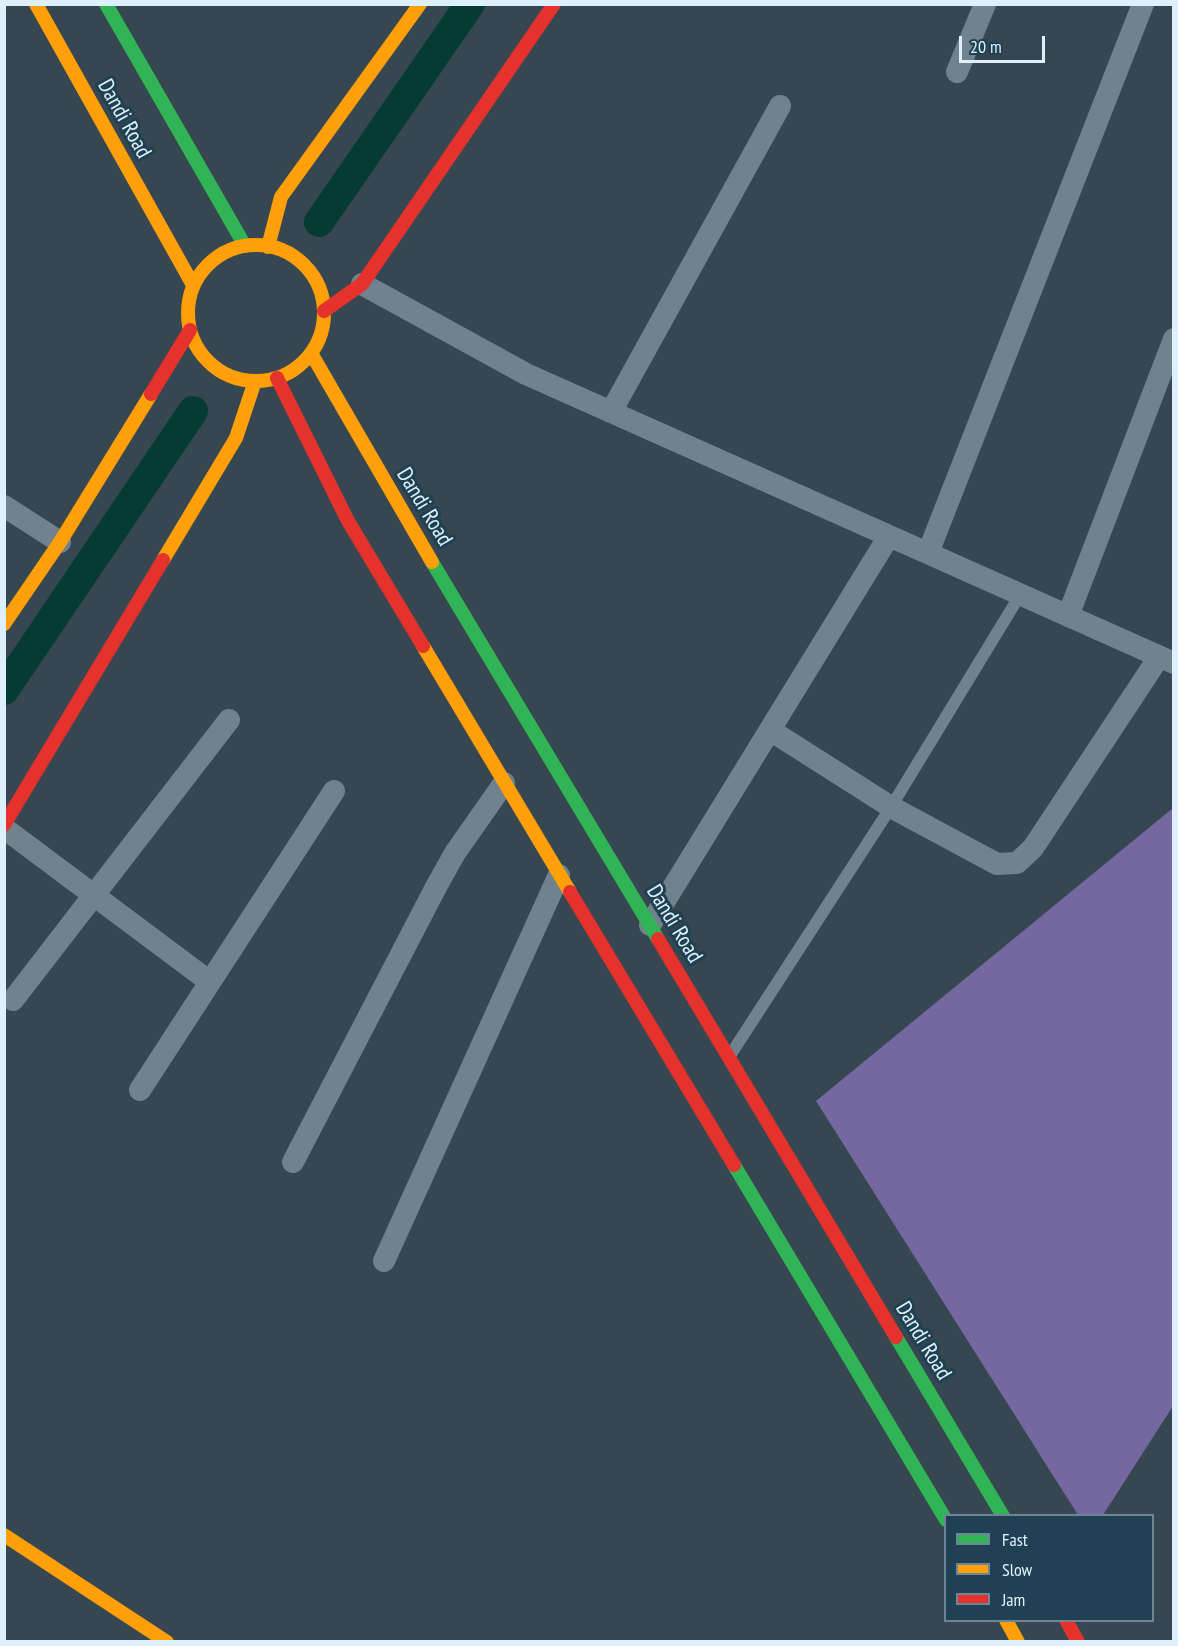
<!DOCTYPE html>
<style>
body{margin:0}
#map{position:relative;width:1178px;height:1646px;overflow:hidden;background:#374752;font-family:"PT Sans Narrow",sans-serif}
canvas{display:block}
.frame{position:absolute;inset:0;border:6px solid #def0fc;pointer-events:none}
.legend{position:absolute;left:944px;top:1514px;width:210px;height:108px;box-sizing:border-box;background:#204053;border:2px solid #6c8697;margin:0;padding:8px 10px;list-style:none;font-size:18px;color:#def0fc}
.legend li{display:flex;align-items:center;gap:12px;height:30px}
.legend b{width:30px;border:2px solid #6c8697}
.scale{position:absolute;left:959px;top:36px;width:86px;height:27px;box-sizing:border-box;border:3px solid #def0fc;border-top:0;padding-left:8px;font-size:18px;line-height:21px;white-space:nowrap;color:#def0fc;-webkit-text-stroke:4px #204053;paint-order:stroke}
</style>
<div id="map">
<canvas width="1178" height="1646"></canvas>
<div class="frame"></div>
<ul class="legend">
<li><b style="height:8px;background:#30b455"></b>Fast</li>
<li><b style="height:8px;background:#ff9f0a"></b>Slow</li>
<li><b style="height:8px;background:#e5322d"></b>Jam</li>
</ul>
<div class="scale">20 m</div>
</div>
<script>
const ctx = document.querySelector('canvas').getContext('2d');
ctx.lineJoin = 'round';
function paint(path, color) { ctx.fillStyle = color; ctx.fill(path, 'evenodd'); }
const shape = rows => new Path2D(rows.map(r => 'M' + r).join(''));
function stroke(path, color, width, dash) { ctx.strokeStyle = color; ctx.lineWidth = width; ctx.lineCap = dash ? 'butt' : 'round'; ctx.setLineDash(dash || []); ctx.stroke(path); }
function label(font, color, halo, rows, align = 'center') {
  ctx.font = font + ' "PT Sans Narrow",sans-serif'; ctx.lineWidth = 6; ctx.setLineDash([]); ctx.textBaseline = 'middle'; ctx.strokeStyle = halo; ctx.fillStyle = color; for (const [text, x, y, turn = 0] of rows) {
    ctx.save(); ctx.translate(x, y); ctx.rotate((+turn || 0) * Math.PI / 180); ctx.textAlign = isNaN(turn) ? turn : align; if (halo) ctx.strokeText(text, 0, 0); ctx.fillText(text, 0, 0); ctx.restore();
  }
}
const forest = shape([
 [1173,808,1173,1406,1103,1515,1078,1515,816,1101]
]);
const canal = shape([
 [319,222,470,4],
 [4,690,193,411]
]);
const lane = shape([
 [731,1054,891,807,1020,595]
]);
const street = shape([
 [957,72,985,4],
 [362,284,526,374,1174,663],
 [611,412,780,106],
 [4,506,60,542],
 [928,553,1143,4],
 [1068,616,1174,339],
 [770,730,891,807,997,864,1017,863,1033,848,1159,657],
 [4,828,210,982],
 [650,925,889,536],
 [13,1000,229,720],
 [140,1090,334,791],
 [293,1162,436,887,455,853,504,783],
 [384,1261,559,875]
]);
const fast = shape([
 [106,4,245,246],
 [432,562,658,939],
 [734,1165,946,1520],
 [896,1337,1003,1516]
]);
const slow = shape([
 [36,4,193,285],
 '188 313a68 68 0 1 1 136 0a68 68 0 1 1-136 0Z',
 [268,247,281,197,420,4],
 [311,353,432,562],
 [163,560,236,438,255,381],
 [4,624,60,542,151,394],
 [423,646,570,892],
 [4,1535,167,1642],
 [1006,1620,1018,1642]
]);
const jam = shape([
 [324,311,362,284,554,4],
 [277,378,348,521,423,646],
 [151,394,190,330],
 [4,825,163,560],
 [570,892,734,1165],
 [658,939,896,1337],
 [1066,1620,1078,1642]
]);
const streetNames = [
 ["Dandi Road",124,119,61],
 ["Dandi Road",424,507,59],
 ["Dandi Road",674,924,59],
 ["Dandi Road",923,1341,59]
];
paint(forest, '#75679f');
stroke(canal, '#053b33', 30);
stroke(lane, '#70828d', 12);
stroke(street, '#70828d', 22);
stroke(fast, '#30b455', 14);
stroke(slow, '#ff9f0a', 14);
stroke(jam, '#e5322d', 14);
label('22px', '#def0fc', '#204053', streetNames);
</script>
